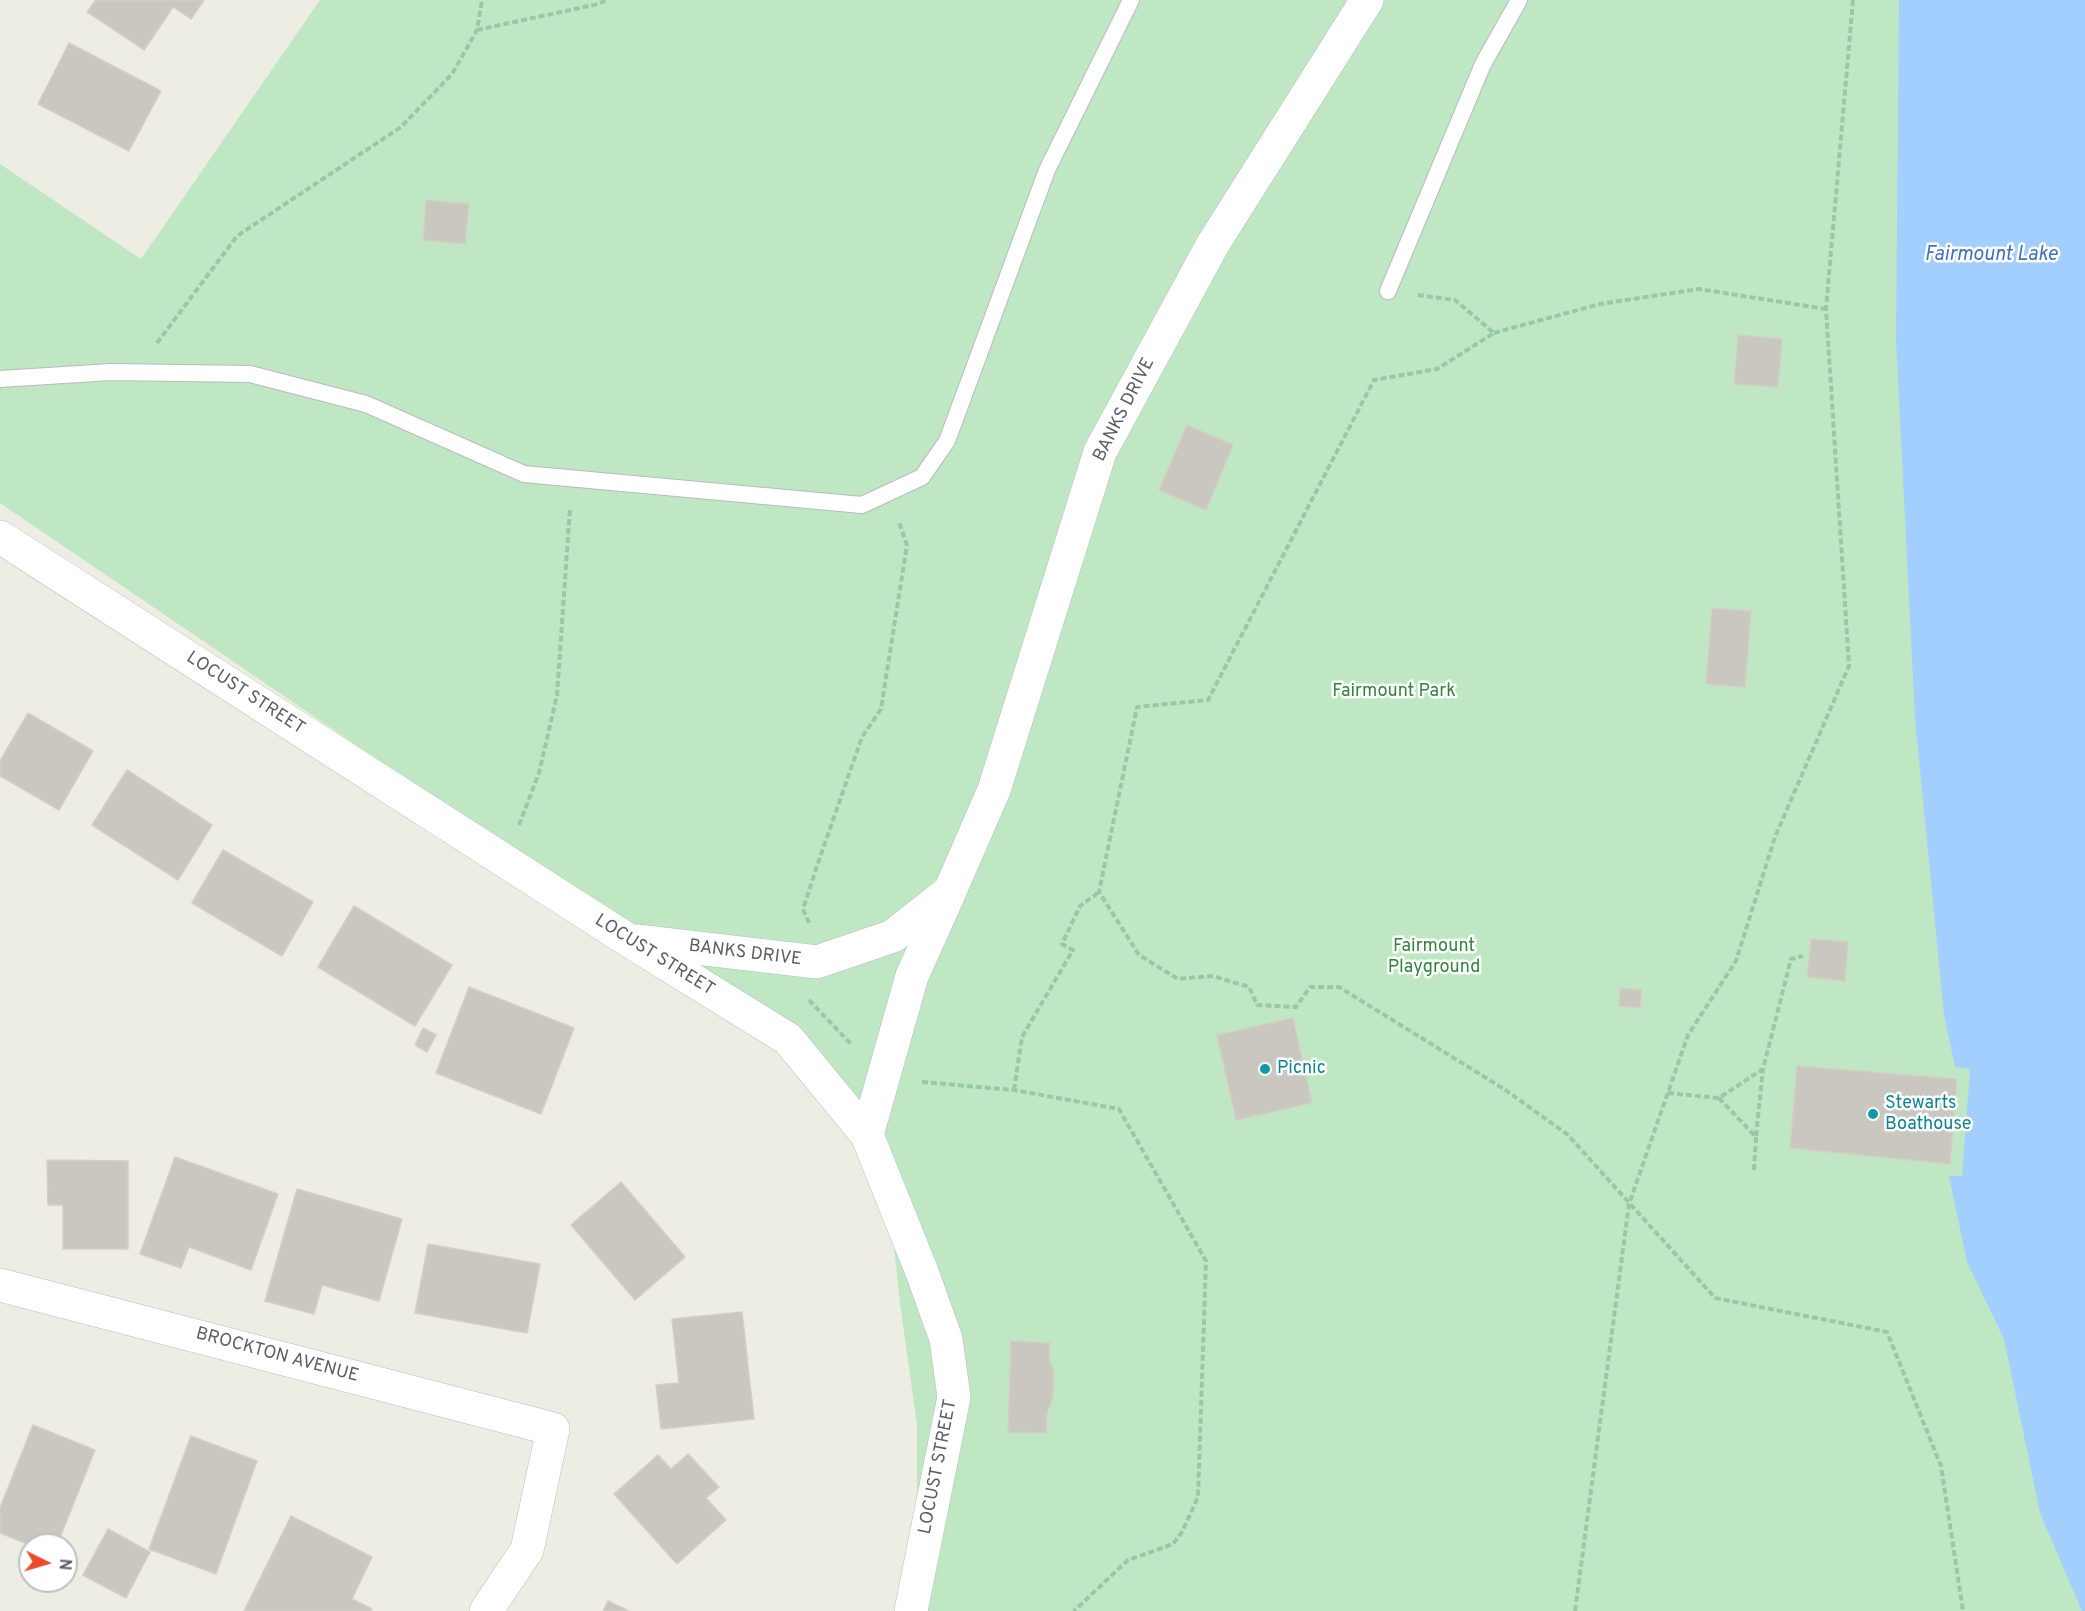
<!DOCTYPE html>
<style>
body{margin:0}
#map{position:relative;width:2085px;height:1611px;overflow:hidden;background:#eeede3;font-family:Overpass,sans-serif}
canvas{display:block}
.north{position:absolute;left:18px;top:1533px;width:60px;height:60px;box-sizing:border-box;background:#fff;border:2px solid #bdbfc1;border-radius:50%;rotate:95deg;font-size:16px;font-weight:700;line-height:24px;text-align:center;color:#5b5f64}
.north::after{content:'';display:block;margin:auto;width:21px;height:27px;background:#ed4a2b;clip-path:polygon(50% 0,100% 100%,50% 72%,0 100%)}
</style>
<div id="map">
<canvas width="2085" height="1611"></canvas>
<div class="north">N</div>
</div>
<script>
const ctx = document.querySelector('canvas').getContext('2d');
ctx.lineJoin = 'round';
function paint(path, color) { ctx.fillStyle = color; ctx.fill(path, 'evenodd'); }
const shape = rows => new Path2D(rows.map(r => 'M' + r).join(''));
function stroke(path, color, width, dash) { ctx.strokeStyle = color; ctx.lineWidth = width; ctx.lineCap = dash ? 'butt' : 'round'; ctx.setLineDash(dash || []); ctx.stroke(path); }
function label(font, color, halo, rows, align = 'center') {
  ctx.font = font + ' Overpass,sans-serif'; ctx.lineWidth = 5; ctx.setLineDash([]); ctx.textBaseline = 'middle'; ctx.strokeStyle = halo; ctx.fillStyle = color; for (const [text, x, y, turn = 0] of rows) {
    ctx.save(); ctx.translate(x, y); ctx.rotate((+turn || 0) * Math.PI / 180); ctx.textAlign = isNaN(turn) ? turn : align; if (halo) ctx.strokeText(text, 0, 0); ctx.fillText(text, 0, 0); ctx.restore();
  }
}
const green = shape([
 [320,0,2085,0,2085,1611,902,1611,917,1538,917,1425,900,1303,887,1182,825,1087,655,948,0,503,0,164,141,259]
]);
const water = shape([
 [1899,0,2085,0,2085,1611,2082,1611,2040,1513,2004,1339,1967,1262,1949,1176,1962,1176,1970,1069,1955,1067,1944,1015,1915,719,1896,340]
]);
const building = shape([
 [96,0,204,0,191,19,173,7,144,50,87,12,96,0],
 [69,43,161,91,129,151,38,104,69,43],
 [426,200,469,204,465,244,423,240,426,200],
 [1738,335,1782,339,1778,387,1734,384,1738,335],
 [1187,425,1233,445,1206,510,1159,490,1187,425],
 [1712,608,1751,611,1745,687,1706,684,1712,608],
 [28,713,93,751,59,810,0,776,0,761,28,713],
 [127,770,212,825,178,880,92,825,127,770],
 [223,850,313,902,282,956,192,903,223,850],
 [354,906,452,965,415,1026,318,967,354,906],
 [1811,939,1848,942,1845,981,1807,977,1811,939],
 [469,987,574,1028,541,1114,436,1073,469,987],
 [1620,988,1642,990,1640,1008,1619,1006,1620,988],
 [1293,1018,1312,1103,1236,1120,1217,1035,1293,1018],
 [423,1028,436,1035,427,1052,415,1045,423,1028],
 [1797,1066,1957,1079,1950,1164,1790,1148,1797,1066],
 [175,1157,278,1194,251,1270,189,1247,181,1268,140,1254,175,1157],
 [47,1160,128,1161,128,1249,63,1249,63,1205,48,1205,47,1160],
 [621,1182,685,1257,635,1300,571,1225,621,1182],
 [297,1189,402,1219,379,1301,322,1285,314,1314,265,1301,297,1189],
 [428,1244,540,1264,527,1333,415,1313,428,1244],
 [742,1312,754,1419,661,1429,656,1385,679,1383,672,1319,742,1312],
 [1011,1341,1050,1343,1049,1359,1053,1369,1054,1386,1052,1400,1047,1413,1046,1433,1008,1432,1011,1341],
 [33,1425,95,1450,57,1545,30,1545,0,1533,0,1508,33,1425],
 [191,1436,257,1461,216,1574,149,1549,191,1436],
 [688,1454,719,1487,706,1498,726,1520,677,1564,614,1494,658,1455,671,1469,688,1454],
 [291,1516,372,1557,352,1599,372,1609,371,1611,244,1611,291,1516],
 [108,1529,150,1552,126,1598,83,1575,108,1529],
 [608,1601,629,1611,603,1611,608,1601]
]);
const path = shape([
 [477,30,598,4,607,0],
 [1418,295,1455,300,1494,333,1437,369,1374,380,1208,700,1137,707,1099,892,1139,955,1178,979,1213,976,1249,987,1257,1005,1296,1007,1310,987,1339,987,1504,1089,1568,1135,1715,1298,1887,1332,1941,1466,1963,1611],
 [1494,333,1600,304,1699,289,1826,309],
 [157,343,237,236,401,127,452,74,477,30,482,0],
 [519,825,539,773,557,695,570,508],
 [809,923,803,909,818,863,862,737,881,709,907,545,899,522],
 [809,1000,852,1045],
 [922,1082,1014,1090,1119,1109,1206,1261,1198,1497,1182,1532,1173,1544,1128,1560,1074,1611],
 [1014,1090,1022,1037,1073,950,1062,944,1080,906,1099,892],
 [1668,1093,1719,1098,1763,1069,1791,959,1803,956],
 [1719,1098,1756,1137,1754,1171],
 [1756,1136,1763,1069],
 [1575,1611,1629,1204,1688,1035,1736,961,1775,837,1849,666,1826,309,1853,0]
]);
const service = shape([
 [1388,291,1483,64,1519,0],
 [0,379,111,372,250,374,366,404,524,474,862,505,922,477,947,441,1047,170,1131,0]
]);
const minor = shape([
 [0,537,628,940,788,1039,867,1135,922,1272,946,1339,954,1397,911,1611],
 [637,941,817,962,893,936,950,891,994,790,1100,452,1213,244,1367,0],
 [867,1135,912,976,948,896],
 [0,1285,553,1429,527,1550,486,1611]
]);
const markers = [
 [1265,1069,6,"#0f9aa8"],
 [1873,1114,6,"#0f9aa8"]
];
const streetNames = [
 ["BANKS DRIVE",1125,410,-63],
 ["LOCUST STREET",245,694,33],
 ["BANKS DRIVE",745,954,7],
 ["LOCUST STREET",654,956,32],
 ["BROCKTON AVENUE",277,1356,15],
 ["LOCUST STREET",939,1467,-79]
];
const parkNames = [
 ["Fairmount Park",1394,692],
 ["Fairmount",1434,947],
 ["Playground",1434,968]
];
const cultureNames = [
 ["Picnic",1277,1069],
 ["Stewarts",1885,1104],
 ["Boathouse",1885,1125]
];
const waterNames = [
 ["Fairmount Lake",1991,256]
];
paint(green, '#bfe7c3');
paint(water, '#a3cfff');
paint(building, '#c9c7c0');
stroke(building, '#d3cfc2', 1.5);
stroke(service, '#b8bbc0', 18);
stroke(minor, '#b8bbc0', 34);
stroke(path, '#98c8aa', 4, [6, 3]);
stroke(service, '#fff', 16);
stroke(minor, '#fff', 33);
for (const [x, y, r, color] of markers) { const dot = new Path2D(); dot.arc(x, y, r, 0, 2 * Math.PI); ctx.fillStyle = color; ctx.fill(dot); stroke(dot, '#fff', 2); }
label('18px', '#5b5f64', '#fff', streetNames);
label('18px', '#32843e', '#fff', parkNames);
label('18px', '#0d838f', '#fff', cultureNames, 'left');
label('italic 20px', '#4072bd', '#fff', waterNames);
</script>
